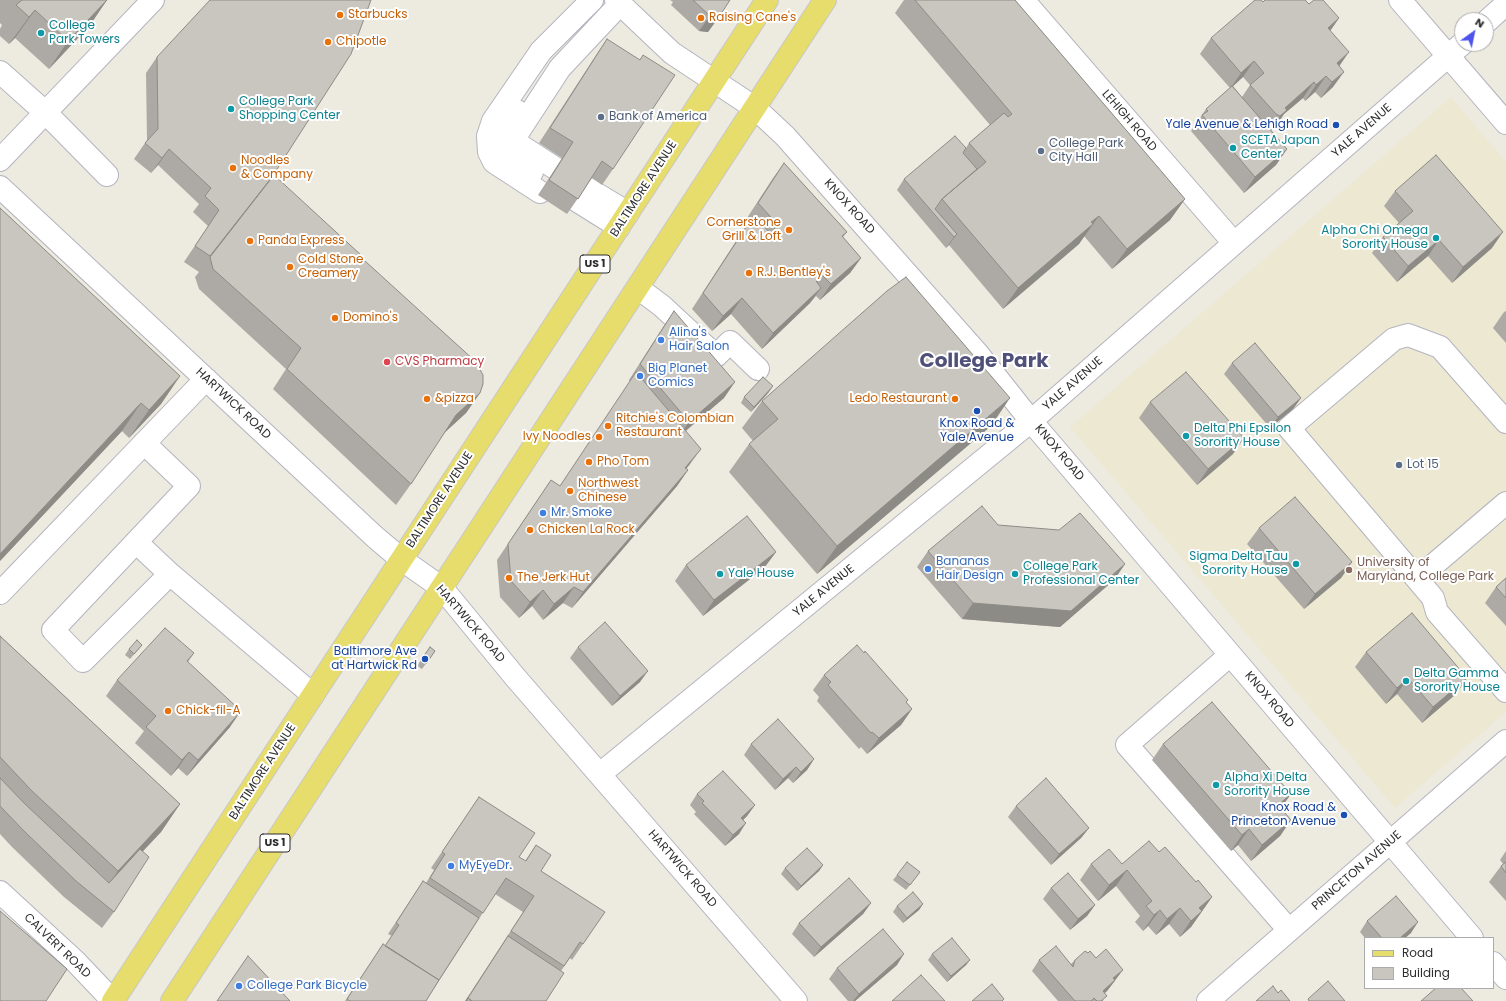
<!DOCTYPE html>
<style>
body{margin:0}
#map{position:relative;width:1506px;height:1001px;overflow:hidden;background:#edeae0;font-family:Poppins,sans-serif}
canvas{display:block}
.legend{position:absolute;left:1364px;top:937px;width:130px;height:52px;box-sizing:border-box;background:#fff;border:1px solid #ababab;margin:0;padding:5px 7px;list-style:none;font-size:12px;color:#2d2d2d}
.legend li{display:flex;align-items:center;gap:8px;height:20px}
.legend b{width:20px;border:1px solid #ababab}
.north{position:absolute;left:1454px;top:12px;width:40px;height:40px;box-sizing:border-box;background:#fff;border:1px solid #ababab;border-radius:50%;rotate:33deg;font-size:11px;font-weight:700;line-height:16px;text-align:center;color:#2d2d2d}
.north::after{content:'';display:block;margin:auto;width:14px;height:18px;background:#4e53ed;clip-path:polygon(50% 0,100% 100%,50% 72%,0 100%)}
</style>
<div id="map">
<canvas width="1506" height="1001"></canvas>
<ul class="legend">
<li><b style="height:5px;background:#e7dd6c"></b>Road</li>
<li><b style="height:11px;background:#c9c6c0"></b>Building</li>
</ul>
<div class="north">N</div>
</div>
<script>
const ctx = document.querySelector('canvas').getContext('2d');
ctx.lineJoin = 'round';
function paint(path, color) { ctx.fillStyle = color; ctx.fill(path, 'evenodd'); }
const shape = rows => new Path2D(rows.map(r => 'M' + r).join(''));
function stroke(path, color, width, dash) { ctx.strokeStyle = color; ctx.lineWidth = width; ctx.lineCap = dash ? 'butt' : 'round'; ctx.setLineDash(dash || []); ctx.stroke(path); }
function label(font, color, halo, rows, align = 'center') {
  ctx.font = font + ' Poppins,sans-serif'; ctx.lineWidth = 4; ctx.setLineDash([]); ctx.textBaseline = 'middle'; ctx.strokeStyle = halo; ctx.fillStyle = color; for (const [text, x, y, turn = 0] of rows) {
    ctx.save(); ctx.translate(x, y); ctx.rotate((+turn || 0) * Math.PI / 180); ctx.textAlign = isNaN(turn) ? turn : align; if (halo) ctx.strokeText(text, 0, 0); ctx.fillText(text, 0, 0); ctx.restore();
  }
}
const education = shape([
 [1451,97,1506,162,1506,712,1395,808,1070,427]
]);
const minor = shape([
 [616,0,672,53,755,108,785,136,978,354,1031,421,1472,938],
 [1023,0,1234,243],
 [1400,0,1506,123],
 [1486,22,1506,4],
 [0,72,46,113,107,175],
 [517,111,505,130,503,146,511,157,532,172],
 [0,160,153,0],
 [555,168,518,144,517,134,560,68,620,4],
 [0,187,375,537,401,559,442,588,515,677,796,1001],
 [585,187,628,213],
 [540,192,494,162,489,152,488,136,493,121,541,51,592,0],
 [576,200,619,227],
 [638,288,662,306,716,356,730,342,758,369],
 [1506,422,1440,347,1408,335,1394,339,1289,428,1417,579,1506,503],
 [144,443,189,486,53,630,83,661,170,574,313,695],
 [136,542,170,574],
 [1417,579,1433,598,1437,612,1506,691],
 [0,593,206,379],
 [1230,655,1127,745,1289,930],
 [600,774,1031,421,1462,44],
 [0,892,75,961,113,1001],
 [1493,963,1506,978],
 [1208,1001,1506,741]
]);
const major = shape([
 [113,1001,767,0],
 [172,1001,825,0]
]);
const wall = shape([
 [0,0,107,0,90,25,49,69,15,38,9,44,0,36,0,29,2,25,0,23],
 [670,0,730,0,708,32,699,31,671,5,673,2],
 [904,0,1015,0,1185,199,1170,220,1112,269,1084,236,1079,244,1003,309,949,245,946,248,897,190,904,179,966,148,969,143,990,125,895,13],
 [1263,2,1309,4,1339,18,1330,31,1340,66,1333,87,1321,98,1315,92,1305,101,1303,98,1284,114,1276,126,1271,130,1287,149,1276,165,1244,193,1191,131,1206,109,1230,88,1200,54,1211,38],
 [1243,77,1250,85,1242,97,1233,86],
 [607,39,613,169,602,185,592,178,567,214,538,195,562,158,539,143,596,55],
 [157,57,272,177,359,257,480,393,466,413,444,433,411,484,396,505,273,389,286,369,199,289,195,277,199,272,184,262,208,226,193,212,199,204,158,165,151,173,134,159,147,140,146,73],
 [784,163,847,232,843,237,861,258,850,273,820,300,816,296,810,303,762,349,731,314,712,331,692,309,749,221,747,218,773,178],
 [1395,191,1492,248,1452,283,1428,256,1397,282,1372,253,1383,237,1399,223,1384,206],
 [0,208,180,376,161,404,129,438,122,431,0,561],
 [674,311,724,398,686,431,690,464,686,469,688,470,677,486,572,608,563,603,543,620,532,606,519,618,500,597,497,560,551,480,560,486,630,382,629,380,663,327],
 [1506,311,1506,343,1493,328,1504,312],
 [1232,363,1301,398,1293,409,1270,428,1224,374],
 [769,392,751,412,741,403,744,397],
 [762,401,991,426,817,574,729,472,749,444,753,441,742,428],
 [1150,402,1233,454,1197,485,1139,418],
 [998,525,1125,564,1114,580,1060,627,962,619,917,567,928,551],
 [1259,528,1352,562,1341,578,1304,609,1247,544],
 [776,552,764,568,703,616,675,581,686,565],
 [1506,578,1506,626,1485,603,1496,587],
 [0,636,180,804,161,832,143,851,114,912,102,928,64,897,12,847,0,834],
 [142,645,138,650,130,659,125,655,129,649],
 [430,647,435,651,422,669,417,666],
 [578,647,640,682,612,706,570,658],
 [1366,652,1467,678,1456,694,1422,723,1397,694,1386,704,1355,667],
 [194,653,188,662,230,727,187,776,178,768,171,776,135,743,144,731,106,696,117,680],
 [824,675,907,703,912,709,901,725,867,754,861,747,859,749,817,701,819,697,813,690],
 [751,744,814,759,807,770,793,783,788,778,775,790,744,755],
 [1163,744,1291,794,1281,808,1291,820,1280,836,1251,861,1238,845,1231,851,1152,760],
 [697,794,755,805,747,816,743,820,739,834,725,846,694,814,696,812,690,805],
 [479,797,519,857,525,861,536,845,541,871,583,944,572,960,570,958,561,971,546,1001,465,1001,523,912,495,894,426,1001,345,1001,383,944,385,946,392,936,388,934,423,881,426,883,434,870,431,868],
 [1016,806,1089,828,1081,838,1051,865,1008,817],
 [1506,851,1506,901,1489,882,1501,866,1503,864,1500,860],
 [1159,852,1196,882,1212,897,1191,927,1180,937,1169,924,1156,935,1148,926,1143,931,1135,922,1140,916,1116,886,1098,901,1080,880,1091,864,1122,864],
 [823,865,819,871,797,891,781,874,785,868],
 [920,872,906,890,893,880,897,875],
 [1051,888,1095,905,1087,916,1070,930,1043,899],
 [871,903,863,914,814,957,792,934,799,923],
 [923,904,919,910,903,923,893,912,897,906],
 [1367,921,1411,933,1405,938,1365,938,1360,932],
 [1088,953,1096,958,1115,981,1114,982,1107,991,1105,993,1103,1001,1058,1001,1032,971,1039,960,1071,964,1075,960],
 [932,954,970,960,966,965,947,982,928,960],
 [897,965,855,1001,848,1001,829,979,837,968]
]);
const shadedWall = shape([
 [107,0,90,25,49,69,68,41],
 [35,10,15,38,9,44,29,17],
 [710,16,719,17,708,32,699,31],
 [1339,18,1328,34,1328,28],
 [1349,52,1338,68,1337,63],
 [1254,61,1243,77,1230,89,1241,73],
 [1344,72,1333,87,1321,98,1332,82],
 [1326,76,1315,92,1305,101,1316,85],
 [1314,82,1303,98,1284,114,1276,126,1269,132,1280,116,1285,108],
 [169,149,158,165,151,173,162,158],
 [1287,149,1276,165,1244,193,1255,177],
 [1185,199,1170,220,1112,269,1127,249],
 [1099,216,1079,244,1003,309,1018,288],
 [1503,232,1492,248,1452,283,1463,267],
 [957,234,949,245,946,248,954,237],
 [1439,240,1428,256,1397,282,1408,266],
 [861,258,850,273,820,300,831,284],
 [822,275,811,291,816,281],
 [821,288,810,303,762,349,773,333],
 [742,298,731,314,712,331,723,316],
 [180,376,161,404,129,438,149,410],
 [735,382,724,398,678,437,689,422],
 [773,386,769,392,751,412,754,407],
 [480,393,466,413,441,436,456,415],
 [1010,398,991,426,817,574,837,546],
 [1301,398,1293,409,1270,428,1278,417],
 [141,403,122,431,0,561,0,554],
 [1244,438,1233,454,1197,485,1208,469],
 [701,449,690,464,674,484,685,468],
 [688,470,677,486,572,608,583,592],
 [776,552,764,568,703,616,714,600],
 [1352,562,1341,578,1304,609,1315,594],
 [1125,564,1114,580,1060,627,962,619,973,603],
 [574,587,563,603,543,620,554,604],
 [543,590,532,606,519,618,530,602],
 [648,671,640,682,612,706,620,696],
 [1408,678,1397,694,1386,704,1397,688],
 [1467,678,1456,694,1422,723,1433,707],
 [912,709,901,725,867,754,879,738],
 [241,711,230,727,187,776,198,760],
 [189,752,178,768,171,776,182,760],
 [814,759,807,770,793,783,801,772],
 [796,767,788,778,775,790,783,779],
 [1291,794,1280,809,1278,805],
 [180,804,161,832,98,899,118,871],
 [755,805,747,816,734,829,741,818],
 [1291,820,1280,836,1251,861,1262,845],
 [746,823,739,834,725,846,733,835],
 [1089,828,1081,838,1051,865,1059,854],
 [1249,829,1238,845,1231,851,1242,835],
 [823,865,819,871,797,891,801,886],
 [1127,870,1116,886,1098,901,1109,885],
 [1212,897,1191,927,1180,937,1199,908],
 [871,903,863,914,814,957,821,947],
 [923,904,919,910,903,923,907,918],
 [1095,905,1087,916,1070,930,1078,919],
 [1180,908,1169,924,1156,935,1167,919],
 [1160,910,1148,926,1143,931,1154,915],
 [1418,922,1411,933,1405,938,1400,938],
 [904,954,897,965,855,1001,853,1001,859,994],
 [970,960,966,965,947,982,951,976],
 [1123,970,1107,991,1095,1001,1103,991,1113,978]
]);
const building = shape([
 [22,0,107,0,68,41,35,10,29,17,16,5,22,0],
 [210,0,371,0,351,54,272,177,210,256,195,246,219,210,205,196,211,188,169,149,162,158,145,143,158,129,157,57,210,0],
 [693,0,730,0,719,17,710,16,693,0],
 [915,0,1015,0,1185,199,1127,249,1099,216,1091,222,1093,224,1018,288,942,199,986,162,969,143,1004,113,1008,117,1012,114,915,0],
 [1255,0,1261,0,1263,2,1265,0,1305,0,1309,4,1314,0,1323,0,1339,18,1328,28,1349,52,1337,63,1344,72,1332,82,1326,76,1316,85,1314,82,1285,108,1287,110,1280,116,1276,114,1250,85,1264,73,1254,61,1241,73,1211,38,1255,0],
 [607,39,640,60,643,55,675,75,613,169,602,161,578,199,549,180,573,142,550,128,607,39],
 [1232,86,1287,149,1255,177,1202,115,1208,111,1206,109,1232,86],
 [955,136,966,148,963,153,977,169,942,199,935,209,957,234,954,237,904,179,955,136],
 [1436,155,1503,232,1463,267,1439,240,1408,266,1383,237,1413,211,1395,191,1436,155],
 [784,163,847,232,842,236,861,258,831,284,822,275,816,281,821,288,773,333,742,298,723,316,703,293,754,215,770,233,778,225,758,203,784,163],
 [274,175,361,255,359,257,364,262,365,261,475,361,483,375,483,384,480,393,456,415,411,484,287,369,301,348,213,269,210,257,274,175],
 [0,208,180,376,149,410,141,403,0,554,0,208],
 [906,277,1010,398,837,546,749,444,778,419,762,401,887,291,906,277],
 [674,311,735,382,689,422,640,364,674,311],
 [1255,343,1301,398,1278,417,1232,363,1255,343],
 [636,372,701,449,685,468,688,470,583,592,574,587,554,604,543,590,530,602,511,581,508,544,551,480,560,486,636,372],
 [1186,372,1244,438,1208,469,1150,402,1186,372],
 [763,377,773,386,754,407,744,397,763,377],
 [1295,497,1352,562,1315,594,1259,528,1295,497],
 [982,506,998,525,1059,530,1080,513,1125,564,1071,611,973,603,928,551,982,506],
 [747,516,776,552,714,600,686,565,747,516],
 [1506,578,1506,598,1496,587,1506,578],
 [1412,613,1467,678,1433,707,1408,678,1397,688,1366,652,1412,613],
 [605,622,648,671,620,696,578,647,605,622],
 [165,628,194,653,187,661,241,711,198,760,189,752,182,760,146,727,156,716,117,680,165,628],
 [0,636,180,804,118,871,32,791,0,757,0,636],
 [137,640,142,645,134,654,129,649,137,640],
 [857,645,864,653,865,651,908,700,906,702,912,709,879,738,872,732,871,733,828,685,831,682,824,675,857,645],
 [430,647,435,651,426,664,421,660,430,647],
 [1212,702,1291,794,1278,805,1291,820,1262,845,1249,829,1242,835,1163,744,1212,702],
 [778,719,814,759,801,772,796,767,783,779,751,744,778,719],
 [723,771,755,805,741,818,746,823,733,835,702,803,704,801,697,794,723,771],
 [0,778,24,803,109,883,140,849,149,857,114,912,76,881,24,831,0,806,0,778],
 [1046,778,1089,828,1059,854,1016,806,1046,778],
 [479,797,535,833,519,857,526,861,536,845,551,855,541,871,605,912,583,944,580,942,564,966,511,931,534,896,506,878,483,913,430,878,445,854,442,852,479,797],
 [1149,841,1159,852,1165,847,1196,882,1198,880,1212,897,1199,908,1202,911,1191,921,1180,908,1167,919,1160,910,1154,915,1146,906,1152,901,1127,870,1109,885,1091,864,1109,849,1122,864,1149,841],
 [807,848,823,865,801,886,785,868,807,848],
 [907,862,920,872,910,885,897,875,907,862],
 [1506,862,1506,873,1501,866,1506,862],
 [1068,873,1095,905,1078,919,1051,888,1068,873],
 [849,878,871,903,821,947,799,923,849,878],
 [423,881,479,918,439,980,385,946,399,925,396,923,423,881],
 [913,892,923,904,907,918,897,906,913,892],
 [1396,896,1418,922,1400,938,1382,938,1367,921,1396,896],
 [0,911,67,969,46,1001,0,1001,0,911],
 [883,929,904,954,859,994,837,968,883,929],
 [508,936,564,973,546,1001,472,1001,468,998,466,1001,508,936],
 [952,938,970,960,951,976,932,954,952,938],
 [383,944,439,980,426,1001,350,1001,347,999,383,944],
 [1056,946,1073,967,1075,960,1085,951,1088,953,1090,951,1096,958,1106,949,1123,970,1113,978,1115,980,1103,991,1107,996,1101,1001,1097,1001,1094,998,1091,1001,1075,1001,1039,960,1056,946],
 [248,956,290,1001,217,1001,248,956],
 [921,975,945,1001,892,1001,921,975],
 [1328,981,1345,1001,1309,1001,1308,999,1328,981],
 [992,984,1004,999,1002,1001,972,1001,992,984],
 [1273,986,1278,993,1281,990,1290,1001,1256,1001,1273,986],
 [1436,988,1461,988,1473,1001,1421,1001,1436,988],
 [468,998,472,1001,466,1001,468,998]
]);
const markers = [
 [340,15,4,"#e8710a"],
 [701,18,4,"#e8710a"],
 [41,33,4,"#0f9aa8"],
 [328,42,4,"#e8710a"],
 [231,109,4,"#0f9aa8"],
 [601,117,4,"#5c6f8a"],
 [1336,125,4,"#1a4fb4"],
 [1233,148,4,"#0f9aa8"],
 [1041,151,4,"#5c6f8a"],
 [233,168,4,"#e8710a"],
 [789,230,4,"#e8710a"],
 [1436,238,4,"#0f9aa8"],
 [250,241,4,"#e8710a"],
 [290,267,4,"#e8710a"],
 [749,273,4,"#e8710a"],
 [335,318,4,"#e8710a"],
 [661,340,4,"#3f7fe0"],
 [387,362,4,"#e0444e"],
 [640,376,4,"#3f7fe0"],
 [427,399,4,"#e8710a"],
 [955,399,4,"#e8710a"],
 [977,411,4,"#1a4fb4"],
 [608,426,4,"#e8710a"],
 [1186,436,4,"#0f9aa8"],
 [599,437,4,"#e8710a"],
 [589,462,4,"#e8710a"],
 [1399,465,4,"#5c6f8a"],
 [570,491,4,"#e8710a"],
 [543,513,4,"#3f7fe0"],
 [530,530,4,"#e8710a"],
 [1296,564,4,"#0f9aa8"],
 [928,569,4,"#3f7fe0"],
 [1349,570,4,"#8d6e63"],
 [720,574,4,"#0f9aa8"],
 [1015,574,4,"#0f9aa8"],
 [509,578,4,"#e8710a"],
 [425,659,4,"#1a4fb4"],
 [1406,681,4,"#0f9aa8"],
 [168,711,4,"#e8710a"],
 [1216,785,4,"#0f9aa8"],
 [1344,815,4,"#1a4fb4"],
 [451,866,4,"#3f7fe0"],
 [239,986,4,"#3f7fe0"]
];
const shields = [
 [595,264,30],
 [275,843,30]
];
const shieldNames = [
 ["US 1",595,264],
 ["US 1",275,843]
];
const foodNames = [
 ["Starbucks",348,15],
 ["Raising Cane's",709,18],
 ["Chipotle",336,42],
 ["Noodles",241,161],
 ["& Company",241,175],
 ["Cornerstone",781,223,"right"],
 ["Grill & Loft",781,237,"right"],
 ["Panda Express",258,241],
 ["Cold Stone",298,260],
 ["Creamery",298,274],
 ["R.J. Bentley's",757,273],
 ["Domino's",343,318],
 ["&pizza",435,399],
 ["Ledo Restaurant",947,399,"right"],
 ["Ritchie's Colombian",616,419],
 ["Restaurant",616,433],
 ["Ivy Noodles",591,437,"right"],
 ["Pho Tom",597,462],
 ["Northwest",578,484],
 ["Chinese",578,498],
 ["Chicken La Rock",538,530],
 ["The Jerk Hut",517,578],
 ["Chick-fil-A",176,711]
];
const cultureNames = [
 ["College",49,26],
 ["Park Towers",49,40],
 ["College Park",239,102],
 ["Shopping Center",239,116],
 ["SCETA Japan",1241,141],
 ["Center",1241,155],
 ["Alpha Chi Omega",1428,231,"right"],
 ["Sorority House",1428,245,"right"],
 ["Delta Phi Epsilon",1194,429],
 ["Sorority House",1194,443],
 ["Sigma Delta Tau",1288,557,"right"],
 ["Sorority House",1288,571,"right"],
 ["College Park",1023,567],
 ["Professional Center",1023,581],
 ["Yale House",728,574],
 ["Delta Gamma",1414,674],
 ["Sorority House",1414,688],
 ["Alpha Xi Delta",1224,778],
 ["Sorority House",1224,792]
];
const serviceNames = [
 ["Bank of America",609,117],
 ["College Park",1049,144],
 ["City Hall",1049,158],
 ["Lot 15",1407,465]
];
const streetNames = [
 ["LEHIGH ROAD",1129,121,49],
 ["YALE AVENUE",1362,131,-41],
 ["BALTIMORE AVENUE",644,189,-57],
 ["KNOX ROAD",849,207,48],
 ["YALE AVENUE",1073,384,-41],
 ["HARTWICK ROAD",233,404,43],
 ["KNOX ROAD",1059,453,50],
 ["BALTIMORE AVENUE",440,500,-57],
 ["YALE AVENUE",824,591,-39],
 ["HARTWICK ROAD",470,624,49],
 ["KNOX ROAD",1269,700,50],
 ["BALTIMORE AVENUE",263,772,-57],
 ["HARTWICK ROAD",682,869,49],
 ["PRINCETON AVENUE",1357,871,-41],
 ["CALVERT ROAD",57,946,44]
];
const transitNames = [
 ["Yale Avenue & Lehigh Road",1328,125],
 ["Knox Road &",977,424,"center"],
 ["Yale Avenue",977,438,"center"],
 ["Baltimore Ave",417,652],
 ["at Hartwick Rd",417,666],
 ["Knox Road &",1336,808],
 ["Princeton Avenue",1336,822]
];
const shopNames = [
 ["Alina's",669,333],
 ["Hair Salon",669,347],
 ["Big Planet",648,369],
 ["Comics",648,383],
 ["Mr. Smoke",551,513],
 ["Bananas",936,562],
 ["Hair Design",936,576],
 ["MyEyeDr.",459,866],
 ["College Park Bicycle",247,986]
];
const healthNames = [
 ["CVS Pharmacy",395,362]
];
const educationNames = [
 ["University of",1357,563],
 ["Maryland, College Park",1357,577]
];
const townNames = [
 ["College Park",984,362]
];
paint(education, '#ede8d2');
stroke(minor, '#b4b4bf', 24);
stroke(major, '#c8c8c8', 24);
stroke(minor, '#fff', 22);
stroke(major, '#e7dd6c', 22);
paint(wall, '#adaaa5');
paint(shadedWall, '#8d8b86');
paint(building, '#c9c6c0');
stroke(building, '#8d8b86', 1);
for (const [x, y, r, color] of markers) { const dot = new Path2D(); dot.arc(x, y, r, 0, 2 * Math.PI); ctx.fillStyle = color; ctx.fill(dot); stroke(dot, '#fff', 1.5); }
for (const [x, y, w] of shields) { const box = new Path2D(); box.roundRect(x - w / 2, y - 9, w, 18, 3); ctx.fillStyle = '#fff'; ctx.fill(box); stroke(box, '#2d2d2d', 1); }
label('bold 11px', '#2d2d2d', null, shieldNames);
label('12px', '#c56008', '#fff', foodNames, 'left');
label('12px', '#0d838f', '#fff', cultureNames, 'left');
label('12px', '#4e5e75', '#fff', serviceNames, 'left');
label('12px', '#2d2d2d', '#fff', streetNames);
label('12px', '#164399', '#fff', transitNames, 'right');
label('12px', '#366cbe', '#fff', shopNames, 'left');
label('12px', '#be3a42', '#fff', healthNames, 'left');
label('12px', '#785e54', '#fff', educationNames, 'left');
label('bold 20px', '#50517b', '#fff', townNames);
</script>
